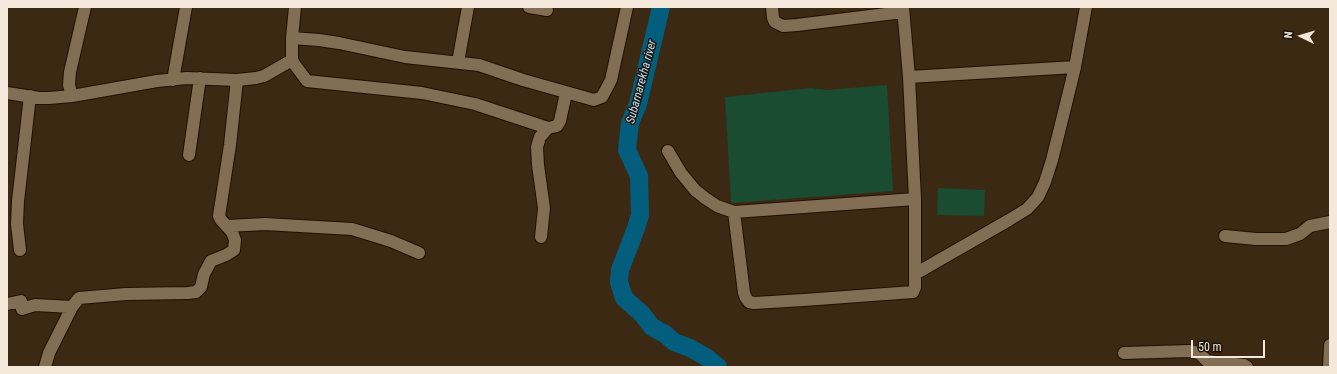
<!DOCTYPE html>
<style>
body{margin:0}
#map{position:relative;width:1337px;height:374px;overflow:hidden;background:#3b2913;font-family:"Roboto Condensed",sans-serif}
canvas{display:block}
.frame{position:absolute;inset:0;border:8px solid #f4e8da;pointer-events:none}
.north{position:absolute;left:1281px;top:16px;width:40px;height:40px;-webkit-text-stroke:3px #1c140a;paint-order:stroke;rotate:275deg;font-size:11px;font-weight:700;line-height:16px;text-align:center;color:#f4e8da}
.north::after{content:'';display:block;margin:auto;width:14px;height:18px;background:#f4e8da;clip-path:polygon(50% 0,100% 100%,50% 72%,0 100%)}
.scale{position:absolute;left:1191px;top:340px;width:74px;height:18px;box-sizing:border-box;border:2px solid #f4e8da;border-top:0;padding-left:5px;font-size:12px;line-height:14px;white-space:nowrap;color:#f4e8da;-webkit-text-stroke:3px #1c140a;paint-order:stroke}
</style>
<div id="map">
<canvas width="1337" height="374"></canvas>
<div class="frame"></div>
<div class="north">N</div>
<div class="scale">50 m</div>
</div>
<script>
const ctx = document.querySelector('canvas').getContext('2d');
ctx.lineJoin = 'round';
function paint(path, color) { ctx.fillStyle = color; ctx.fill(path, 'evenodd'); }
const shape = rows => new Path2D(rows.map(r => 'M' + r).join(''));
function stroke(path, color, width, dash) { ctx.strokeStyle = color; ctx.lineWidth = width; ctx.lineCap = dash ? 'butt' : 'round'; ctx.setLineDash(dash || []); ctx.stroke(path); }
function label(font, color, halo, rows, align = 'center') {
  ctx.font = font + ' "Roboto Condensed",sans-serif'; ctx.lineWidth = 3; ctx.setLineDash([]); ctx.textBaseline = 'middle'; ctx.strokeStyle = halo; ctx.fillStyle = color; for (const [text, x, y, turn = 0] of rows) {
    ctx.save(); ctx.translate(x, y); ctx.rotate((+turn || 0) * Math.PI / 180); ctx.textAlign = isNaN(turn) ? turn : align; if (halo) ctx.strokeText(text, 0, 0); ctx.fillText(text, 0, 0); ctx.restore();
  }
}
const green = shape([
 [887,85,893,191,731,203,725,97,811,88,826,90],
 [938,188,985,190,984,216,937,215]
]);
const river = shape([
 [661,7,638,104,630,123,627,150,639,176,640,215,636,228,620,270,619,282,624,298,642,314,652,327,665,334,674,342,690,348,706,357,718,367]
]);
const minor = shape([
 [295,7,292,38,292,60,295,65,307,81,422,93,475,104,548,128],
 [529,7,547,10],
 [772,7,773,18,775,22,783,26,797,25,903,12],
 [292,38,319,40,339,43,405,57,479,65,523,80,594,100,602,97,611,80,627,7],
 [458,62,468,7],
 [909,77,1075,67],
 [173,80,186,7],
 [7,93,39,98,49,98,72,96,157,81,187,78,237,80,256,78,264,76,292,60],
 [72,96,69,85,70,72,85,7],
 [668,151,681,173,695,190,705,198,717,206,734,212,915,199],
 [189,155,200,78],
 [734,212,744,293,746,298,749,302,754,303,804,300,913,292,915,287,915,199,909,77,903,7],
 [227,226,265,224,352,229,391,241,419,253],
 [1225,236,1256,239,1286,239,1300,234,1310,226,1330,222],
 [541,237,544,208,538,165,537,147,540,137,548,128,557,126,560,121,566,93],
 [20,250,17,224,18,201,30,96],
 [915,274,1009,220,1027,209,1038,197,1045,182,1052,160,1064,112,1075,67,1086,7],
 [7,304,21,301],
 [22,309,35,305,72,307],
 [1124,353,1189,351,1199,353,1207,361,1244,365,1247,367],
 [45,367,49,353,72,307,79,298,126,294,188,293,196,292,201,287,204,274,211,261,226,255,234,250,235,240,232,232,221,220,219,216,230,145,237,80],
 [1329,367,1330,345]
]);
const waterNames = [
 ["Subarnarekha river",642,82,-75]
];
paint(green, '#194c31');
stroke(river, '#035e7d', 18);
stroke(minor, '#210', 14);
stroke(minor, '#826d55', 12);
label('italic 12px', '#bfe4f7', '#1c140a', waterNames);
</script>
